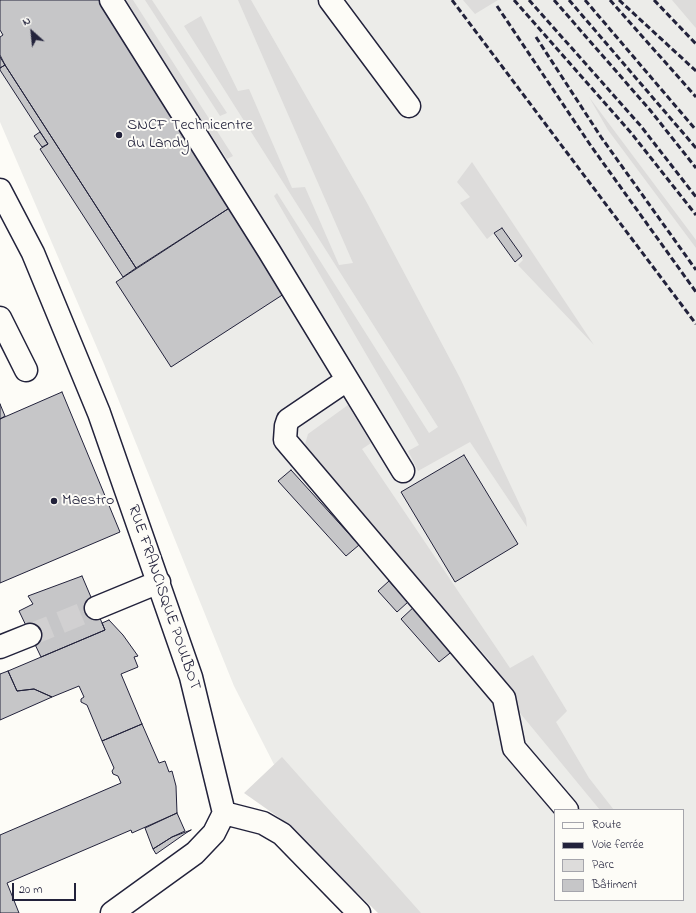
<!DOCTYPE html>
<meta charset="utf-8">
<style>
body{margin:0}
#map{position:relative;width:696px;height:913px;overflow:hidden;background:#fdfcf7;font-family:"Indie Flower",sans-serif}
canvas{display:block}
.legend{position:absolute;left:554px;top:809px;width:130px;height:92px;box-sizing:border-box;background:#fdfcf7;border:1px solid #a5a5ac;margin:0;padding:5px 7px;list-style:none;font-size:12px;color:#22223b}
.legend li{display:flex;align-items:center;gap:8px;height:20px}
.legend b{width:20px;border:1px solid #a5a5ac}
.north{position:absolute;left:12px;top:12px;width:40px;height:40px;-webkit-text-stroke:3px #fdfcf7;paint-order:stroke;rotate:333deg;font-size:11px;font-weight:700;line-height:16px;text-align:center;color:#22223b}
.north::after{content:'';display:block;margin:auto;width:14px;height:18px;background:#22223b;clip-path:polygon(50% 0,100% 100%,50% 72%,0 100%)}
.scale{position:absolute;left:12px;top:883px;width:64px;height:18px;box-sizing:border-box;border:2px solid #22223b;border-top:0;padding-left:5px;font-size:12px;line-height:14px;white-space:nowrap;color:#22223b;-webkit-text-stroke:3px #fdfcf7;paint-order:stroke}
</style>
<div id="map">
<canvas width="696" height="913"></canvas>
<ul class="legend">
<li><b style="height:5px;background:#fdfcf7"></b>Route</li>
<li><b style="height:5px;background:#22223b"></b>Voie ferrée</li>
<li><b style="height:11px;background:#dddcdb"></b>Parc</li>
<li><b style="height:11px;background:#c6c6c8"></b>Bâtiment</li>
</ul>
<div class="north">N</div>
<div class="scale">20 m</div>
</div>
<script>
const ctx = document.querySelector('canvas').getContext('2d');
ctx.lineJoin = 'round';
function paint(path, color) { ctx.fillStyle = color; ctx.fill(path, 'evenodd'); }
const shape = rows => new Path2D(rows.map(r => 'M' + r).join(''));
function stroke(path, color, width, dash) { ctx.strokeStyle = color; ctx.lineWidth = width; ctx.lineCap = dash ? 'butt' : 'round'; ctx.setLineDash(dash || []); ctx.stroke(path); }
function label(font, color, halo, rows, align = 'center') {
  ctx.font = font + ' "Indie Flower",sans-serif'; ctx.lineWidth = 4; ctx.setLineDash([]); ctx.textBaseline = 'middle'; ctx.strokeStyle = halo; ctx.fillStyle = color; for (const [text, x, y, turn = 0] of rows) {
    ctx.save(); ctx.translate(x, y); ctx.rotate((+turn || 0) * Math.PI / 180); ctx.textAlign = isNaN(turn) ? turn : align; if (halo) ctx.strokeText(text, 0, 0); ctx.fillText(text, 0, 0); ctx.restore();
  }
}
const built = shape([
 [0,0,696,0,696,913,389,913,313,841,234,686,104,364,0,122],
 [555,810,683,810,683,900,555,900]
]);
const green = shape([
 [122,0,133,0,233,156,227,159],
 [145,0,152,0,227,113,220,116],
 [238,0,251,0,366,201,460,378,526,518,527,527,470,442,418,471,408,451,419,445,274,196,277,193,429,433,438,427,184,26,201,16,238,91,249,89,292,188,305,187,339,265,353,263],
 [463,0,498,0,475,14],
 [672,0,696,0,696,28,695,27],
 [589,97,696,240,696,248,608,130],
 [472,162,594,345,518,265,523,260,500,228,487,239,460,203,470,197,457,182],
 [348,405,371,443,362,449,510,668,533,655,567,711,556,722,589,778,614,810,600,810,506,696,506,686,491,662,304,448,308,434],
 [282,757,421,913,378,913,281,819,244,793]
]);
const building = shape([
 [0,0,103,0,234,205,136,268,5,65,0,55,0,37,3,35,0,30,0,0],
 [0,57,5,65,0,68,0,57],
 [5,65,136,268,123,277,40,149,48,144,0,70,0,68,5,65],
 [40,132,48,144,42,147,34,136,40,132],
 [234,205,290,290,171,367,116,282,234,205],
 [502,228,522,256,515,262,494,233,502,228],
 [62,392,120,532,0,583,0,419,62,392],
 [0,404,5,416,0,419,0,404],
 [464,455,518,544,455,582,401,492,464,455],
 [291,470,359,545,346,556,278,481,291,470],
 [82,576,105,630,41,657,19,611,33,604,28,596,82,576],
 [389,581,408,602,397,612,378,591,389,581],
 [416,605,455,649,439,662,401,619,416,605],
 [109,620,123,635,138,656,134,657,138,667,121,674,142,724,102,741,87,705,81,702,81,699,84,697,79,686,52,697,34,689,17,691,8,671,105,630,102,623,109,620],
 [8,671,17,691,34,689,52,697,0,720,0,674,8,671],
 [142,724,159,763,165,761,169,772,172,771,176,786,177,813,132,833,131,830,7,883,19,913,0,913,0,835,121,783,118,776,113,774,112,771,114,768,102,741,142,724],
 [177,813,185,831,172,837,153,849,145,828,177,813],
 [191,830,186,833,156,854,153,849,172,837,191,830]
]);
const minorTunnel = shape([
 [30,635,96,608]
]);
const minor = shape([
 [111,0,269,251,403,471],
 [330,0,409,106],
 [0,190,33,253,99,413,191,677,224,813,214,833,195,853,112,913],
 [0,318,26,370],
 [347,380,288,420,286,426,285,440,504,698,514,748,567,810],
 [96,608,159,582],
 [0,647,30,635],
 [224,813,263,823,282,834,359,913]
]);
const rail = shape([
 [452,0,696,324],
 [514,0,632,134,696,215],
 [529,0,640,125,696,197],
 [554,0,650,110,696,168],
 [569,0,696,148],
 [585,0,696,130],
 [610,0,696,97],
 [619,0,696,71],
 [654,0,696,44],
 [497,6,591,146,696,292],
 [536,37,601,137,696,270]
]);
const markers = [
 [119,135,4,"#22223b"],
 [54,501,4,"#22223b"]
];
const poiNames = [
 ["SNCF Technicentre",127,126],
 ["du Landy",127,144],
 ["Maestro",62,501]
];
const streetNames = [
 ["RUE FRANCISQUE POULBOT",163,598,71]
];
paint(built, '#ecece9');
paint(green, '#dddcdb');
paint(building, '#c6c6c8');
stroke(building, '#22223b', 1);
stroke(minorTunnel, '#d1d0d1', 22, [22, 11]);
stroke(minor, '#22223b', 25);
stroke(minor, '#fdfcf7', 22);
stroke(rail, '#22223b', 3, [6, 3]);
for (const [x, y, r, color] of markers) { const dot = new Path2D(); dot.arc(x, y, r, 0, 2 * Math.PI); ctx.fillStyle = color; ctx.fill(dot); stroke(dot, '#fdfcf7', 1.5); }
label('16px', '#22223b', '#fdfcf7', poiNames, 'left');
label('16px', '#22223b', '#fdfcf7', streetNames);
</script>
